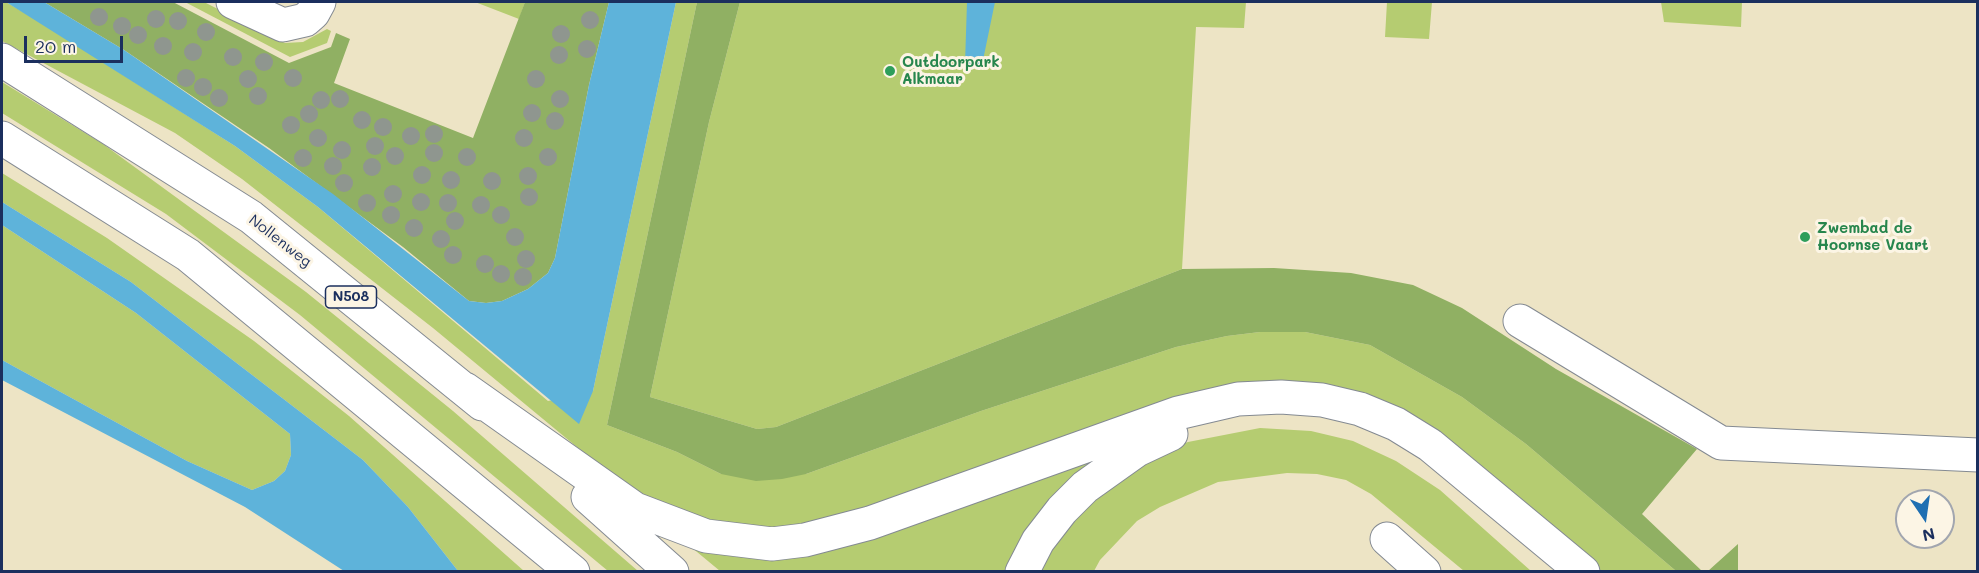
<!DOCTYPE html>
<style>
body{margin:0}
#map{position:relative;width:1979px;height:573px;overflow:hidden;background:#ede4c5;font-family:Mali,sans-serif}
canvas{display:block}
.frame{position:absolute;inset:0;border:3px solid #1b2f5e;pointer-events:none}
.north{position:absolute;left:1895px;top:489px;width:60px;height:60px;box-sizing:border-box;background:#fcf5e5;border:2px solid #a2a6af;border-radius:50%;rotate:167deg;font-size:16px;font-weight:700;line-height:24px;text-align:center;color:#1b2f5e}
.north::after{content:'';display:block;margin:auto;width:21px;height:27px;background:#1f6fb2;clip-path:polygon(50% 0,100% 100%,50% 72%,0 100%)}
.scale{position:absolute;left:24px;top:36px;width:99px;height:27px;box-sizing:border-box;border:3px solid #1b2f5e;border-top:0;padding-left:8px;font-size:18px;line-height:21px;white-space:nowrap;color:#1b2f5e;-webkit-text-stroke:4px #fcf5e5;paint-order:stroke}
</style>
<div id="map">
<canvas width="1979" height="573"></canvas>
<div class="frame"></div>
<div class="north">N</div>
<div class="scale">20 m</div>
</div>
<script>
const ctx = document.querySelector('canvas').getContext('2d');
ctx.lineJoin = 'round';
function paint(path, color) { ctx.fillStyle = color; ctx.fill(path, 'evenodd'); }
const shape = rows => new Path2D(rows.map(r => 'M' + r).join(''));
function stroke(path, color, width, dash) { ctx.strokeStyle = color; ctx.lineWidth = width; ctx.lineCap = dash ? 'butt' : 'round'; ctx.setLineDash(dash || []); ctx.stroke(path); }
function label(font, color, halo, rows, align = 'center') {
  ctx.font = font + ' Mali,sans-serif'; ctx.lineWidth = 6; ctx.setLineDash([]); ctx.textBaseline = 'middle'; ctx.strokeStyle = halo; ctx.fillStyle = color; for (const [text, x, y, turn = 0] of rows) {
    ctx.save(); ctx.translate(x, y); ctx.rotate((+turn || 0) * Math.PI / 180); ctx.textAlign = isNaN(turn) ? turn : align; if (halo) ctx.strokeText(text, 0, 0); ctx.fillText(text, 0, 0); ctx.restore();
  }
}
const green = shape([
 [2,2,6,2,40,22,235,146,318,207,548,401,593,391,676,2,697,2,607,425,677,452,721,474,806,474,981,411,1176,347,1227,336,1260,332,1305,332,1370,345,1462,397,1526,444,1676,571,1599,571,1508,494,1312,389,799,529,736,530,648,502,595,462,433,328,242,179,175,133,2,41],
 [185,2,204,2,285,43,303,42,327,29,331,31,327,43,290,57],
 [475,2,525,2,519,19],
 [740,2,1246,2,1244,28,1196,27,1182,269,776,427,757,429,650,397,709,122],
 [1387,2,1432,2,1429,39,1385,37],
 [1661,2,1742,2,1741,27,1664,22],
 [2,82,103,144,306,292,453,411,638,571,608,571,300,315,166,214,2,113],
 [2,173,107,238,254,341,349,416,524,571,458,571,408,507,363,460,131,282,2,202],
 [2,225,136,313,290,434,291,455,285,471,274,481,252,490,187,461,2,360],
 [1260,428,1311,431,1353,441,1396,461,1440,490,1531,571,1464,571,1371,494,1346,480,1317,474,1287,473,1218,482,1160,507,1137,521,1100,560,1094,571,1038,572,1051,547,1091,500,1167,450,1188,442],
 [1107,452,1011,571,720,571,691,547,742,556]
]);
const forest = shape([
 [44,2,173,2,289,63,331,47,336,33,350,39,334,83,473,138,525,2,609,2,589,85,555,258,548,273,528,289,502,301,486,303,469,301,403,247,269,148,124,50],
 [697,2,740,2,709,122,650,397,757,429,776,427,1182,269,1274,268,1351,273,1413,285,1462,308,1556,369,1697,449,1642,514,1702,571,1676,571,1526,444,1462,397,1370,345,1305,332,1260,332,1227,336,1176,347,981,411,806,474,782,479,756,481,721,474,677,452,607,425],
 [1738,544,1738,571,1708,571]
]);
const water = shape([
 [6,2,44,2,124,50,333,194,469,301,486,303,502,301,528,289,548,273,555,258,589,85,609,2,676,2,593,391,579,424,318,207,235,146],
 [967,2,995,2,982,65,965,64],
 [2,202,131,282,363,460,408,507,458,571,344,571,245,507,2,380,2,360,187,461,252,490,274,481,285,471,291,455,290,434,136,313,2,225]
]);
const minor = shape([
 [233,2,283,25,305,20,313,13,319,2],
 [1520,321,1721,443,1978,455],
 [1387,539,1424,572]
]);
const highway = shape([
 [2,60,251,217,482,404],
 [2,138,188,255,573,572],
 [465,389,635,509,706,536,772,544,805,540,870,523,1178,413,1238,399,1281,397,1322,400,1360,409,1396,424,1430,445,1583,572],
 [588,497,672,572],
 [1022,572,1038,541,1062,510,1085,487,1137,450,1171,434]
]);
const trees = [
 [99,17],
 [156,19],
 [590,20],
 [178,21],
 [122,26],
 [206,32],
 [561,34],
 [138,35],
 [163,46],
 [587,49],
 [193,52],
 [559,55],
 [233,57],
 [264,62],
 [186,78],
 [293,78],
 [248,79],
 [536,79],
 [203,87],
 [258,96],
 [219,98],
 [340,99],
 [560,99],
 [321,100],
 [532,113],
 [309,114],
 [362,120],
 [555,121],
 [291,125],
 [383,127],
 [434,134],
 [411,136],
 [318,138],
 [524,138],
 [375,146],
 [342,150],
 [434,153],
 [395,156],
 [467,157],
 [548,157],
 [303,158],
 [333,166],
 [372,167],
 [422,175],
 [528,176],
 [451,180],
 [492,181],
 [344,183],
 [393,194],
 [529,197],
 [421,202],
 [367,203],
 [448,203],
 [481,205],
 [391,215],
 [501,215],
 [455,221],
 [414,228],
 [515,237],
 [441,239],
 [453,255],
 [526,259],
 [485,264],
 [501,274],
 [523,277]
];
const markers = [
 [890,71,6,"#2e9e5b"],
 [1805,237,6,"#2e9e5b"]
];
const shields = [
 [351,297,51]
];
const shieldNames = [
 ["N508",351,297]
];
const leisureNames = [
 ["Outdoorpark",902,62],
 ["Alkmaar",902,79],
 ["Zwembad de",1817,228],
 ["Hoornse Vaart",1817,245]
];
const streetNames = [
 ["Nollenweg",280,241,38]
];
paint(green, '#b5cc71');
paint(forest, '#90b063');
paint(water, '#5eb3da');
stroke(minor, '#848a92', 35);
stroke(highway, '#848a92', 35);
stroke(minor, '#fff', 33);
stroke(highway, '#fff', 33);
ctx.fillStyle = '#8f968f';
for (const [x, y] of trees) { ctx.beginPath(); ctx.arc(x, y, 9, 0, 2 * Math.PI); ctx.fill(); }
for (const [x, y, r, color] of markers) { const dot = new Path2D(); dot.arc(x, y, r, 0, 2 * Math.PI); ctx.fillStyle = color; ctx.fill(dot); stroke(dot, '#fcf5e5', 2); }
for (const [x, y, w] of shields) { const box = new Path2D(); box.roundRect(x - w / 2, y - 11, w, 22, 4.5); ctx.fillStyle = '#fcf5e5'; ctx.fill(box); stroke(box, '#1b2f5e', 1.5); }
label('bold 14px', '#1b2f5e', null, shieldNames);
label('bold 15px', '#27864d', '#fcf5e5', leisureNames, 'left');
label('15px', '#1b2f5e', '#fcf5e5', streetNames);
</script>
